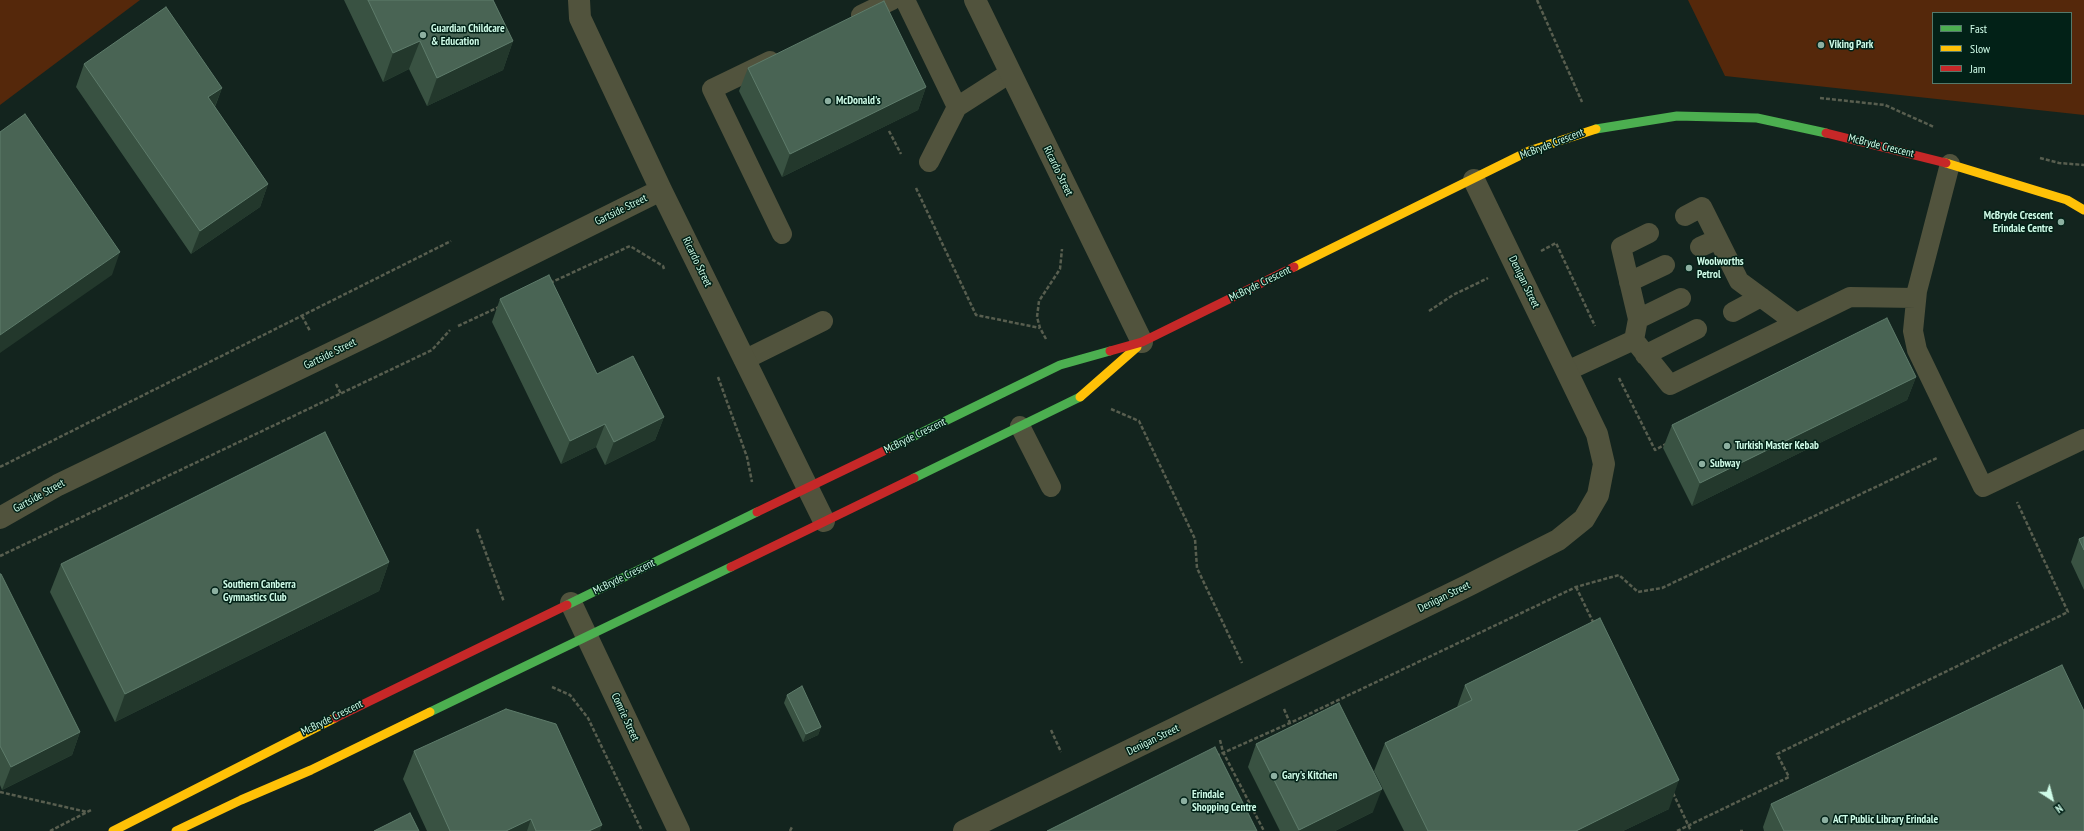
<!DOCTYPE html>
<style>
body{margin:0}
#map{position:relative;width:2084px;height:831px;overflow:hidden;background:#13241e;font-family:"PT Sans Narrow",sans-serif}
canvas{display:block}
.legend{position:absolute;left:1932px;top:12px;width:140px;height:72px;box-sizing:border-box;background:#022117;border:1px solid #54796b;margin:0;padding:5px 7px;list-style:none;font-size:12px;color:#cffce8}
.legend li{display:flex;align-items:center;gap:8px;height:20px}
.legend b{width:20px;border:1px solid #54796b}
.north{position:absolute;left:2032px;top:779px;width:40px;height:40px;-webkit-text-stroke:3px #022117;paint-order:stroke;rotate:144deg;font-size:11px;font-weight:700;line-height:16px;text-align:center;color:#cffce8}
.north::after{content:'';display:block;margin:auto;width:14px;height:18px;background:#cffce8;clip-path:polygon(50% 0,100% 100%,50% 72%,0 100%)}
</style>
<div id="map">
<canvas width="2084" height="831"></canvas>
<ul class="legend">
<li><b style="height:5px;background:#4caf50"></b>Fast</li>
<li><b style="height:5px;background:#ffc107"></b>Slow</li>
<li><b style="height:5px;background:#c62828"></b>Jam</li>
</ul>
<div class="north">N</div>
</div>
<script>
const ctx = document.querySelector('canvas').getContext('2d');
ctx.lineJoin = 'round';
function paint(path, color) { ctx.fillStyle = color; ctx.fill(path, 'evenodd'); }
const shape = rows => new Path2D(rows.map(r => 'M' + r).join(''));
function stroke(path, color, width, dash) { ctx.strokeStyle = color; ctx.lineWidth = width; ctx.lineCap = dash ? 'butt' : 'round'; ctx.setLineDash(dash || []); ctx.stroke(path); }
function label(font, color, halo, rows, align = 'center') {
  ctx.font = font + ' "PT Sans Narrow",sans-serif'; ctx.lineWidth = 3; ctx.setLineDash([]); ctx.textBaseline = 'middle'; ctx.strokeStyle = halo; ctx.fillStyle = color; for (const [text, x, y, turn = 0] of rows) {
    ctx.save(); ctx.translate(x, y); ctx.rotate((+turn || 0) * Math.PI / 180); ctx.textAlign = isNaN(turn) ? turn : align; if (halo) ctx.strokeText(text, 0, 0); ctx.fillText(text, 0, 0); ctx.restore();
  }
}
const green = shape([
 [0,0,140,0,0,105],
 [1688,0,2084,0,2084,115,1725,76],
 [1933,13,2071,13,2071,83,1933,83]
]);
const path = shape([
 [1537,0,1582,102],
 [1820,98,1885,105,1934,127],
 [889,131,901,154],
 [2040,158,2059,163,2084,165],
 [916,188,976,315,1040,328],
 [1541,251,1556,243,1595,326],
 [550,283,630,246,663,266,664,269],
 [1429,311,1453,295,1488,278],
 [302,316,310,331],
 [458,326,499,307],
 [1046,339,1040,328,1037,317,1039,301,1060,269,1062,249],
 [718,377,747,457,752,482],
 [1619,378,1655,450,1666,444],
 [336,384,341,394],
 [1111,409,1139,421,1195,539,1197,568,1242,663],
 [0,467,451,241],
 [477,529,504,602],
 [0,556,432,350,450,330],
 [1576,587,1594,624],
 [552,687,570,695,588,718,642,831],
 [1284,709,1290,723],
 [1051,730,1061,752],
 [1220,740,1223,752,1264,831],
 [1216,756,1290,723,1576,587,1619,575,1638,592,1662,588,1937,458],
 [0,792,87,812],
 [1673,793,1691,831],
 [50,831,91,810],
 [790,831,792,827],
 [1677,831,1789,777,1777,754,2068,612,2017,502],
 [1740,831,1743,831]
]);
const lane = shape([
 [905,0,957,107],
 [861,15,892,0],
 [770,61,712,89,782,234],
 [929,162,957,107,1010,73],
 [1950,164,1917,291,1913,331,1917,350,1983,487,2084,439],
 [1685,216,1702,207,1739,281,1796,323],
 [1700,247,1718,239],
 [1629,282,1665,265],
 [1733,312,1761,297],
 [1638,319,1681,298],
 [1634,340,1638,319,1621,247,1649,233],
 [1645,355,1697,329],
 [744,360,823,321],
 [1567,371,1634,340,1670,385,1850,297,1916,298],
 [1020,426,1051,487]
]);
const street = shape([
 [579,0,580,18,661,190,824,521],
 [975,0,1142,342],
 [0,518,58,485,381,329,661,190],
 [571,603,679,831],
 [964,831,1469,585,1558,540,1584,519,1598,495,1604,464,1597,434,1474,180]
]);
const fast = shape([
 [1596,129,1677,116,1757,118,1826,133],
 [890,448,1060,365,1110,351],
 [914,478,1080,397],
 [567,605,757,512],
 [430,712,731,567]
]);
const slow = shape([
 [1946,163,2067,200,2084,210],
 [1294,267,1529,151,1596,129],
 [1080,397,1137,347],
 [113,831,335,718],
 [176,831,241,800,311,770,430,712]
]);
const jam = shape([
 [1826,133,1946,163],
 [1110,351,1142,342,1294,267],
 [757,512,890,448],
 [731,567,914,478],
 [335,718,567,605]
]);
const wall = shape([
 [344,0,493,0,513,41,503,70,427,106,409,69,383,82],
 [84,64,222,88,215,107,268,184,260,207,191,254,76,87],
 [748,68,926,87,918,110,782,177,739,91],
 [500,299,597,374,664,417,655,440,605,465,596,447,561,464,492,322],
 [1916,377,1907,400,1692,506,1663,448,1672,425],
 [2084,537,2084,590,2071,562,2079,539],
 [389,562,379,591,115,722,50,592,61,564],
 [0,574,80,732,72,755,2,790,0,785],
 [1465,685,1669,809,1623,831,1404,831,1374,771,1385,743,1457,707],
 [787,695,821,727,818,735,803,742,784,703],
 [1256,744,1373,812,1335,831,1280,831,1248,767],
 [414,751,600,831,427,831,403,779],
 [1771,804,2084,831,1764,831,1763,827]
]);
const shadedWall = shape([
 [420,41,409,69,383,82,393,53],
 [513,41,503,70,427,106,437,78],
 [926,87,918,110,782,177,790,154],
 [222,88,213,111,208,97],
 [268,184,260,207,191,254,200,231],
 [120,252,112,275,0,353,0,335],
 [1916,377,1907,400,1692,506,1700,483],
 [664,417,655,440,605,465,614,442],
 [605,424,596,447,561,464,570,441],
 [389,562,379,591,115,722,125,694],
 [821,727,818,735,803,742,806,734],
 [80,732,72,755,2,790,11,767],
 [1679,780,1669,809,1623,831,1576,831],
 [1382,789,1373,812,1335,831,1299,831,1299,830],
 [531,819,527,831,506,831],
 [602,825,600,831,589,831]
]);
const building = shape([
 [368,0,493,0,513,41,437,78,420,41,393,53,368,0],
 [884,1,926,87,790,154,748,68,884,1],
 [166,7,222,88,208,97,268,184,200,231,84,64,166,7],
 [25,114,120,252,0,335,0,132,25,114],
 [549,275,597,374,633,356,664,417,614,442,605,424,570,441,500,299,549,275],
 [1887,318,1916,377,1700,483,1672,425,1887,318],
 [325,432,389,562,125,694,61,564,325,432],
 [2084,537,2084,550,2079,539,2084,537],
 [0,574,1,574,80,732,11,767,0,746,0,574],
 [1600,618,1679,780,1576,831,1428,831,1385,743,1472,700,1465,685,1600,618],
 [2062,665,2084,711,2084,831,1784,831,1771,804,2062,665],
 [802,686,821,727,806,734,787,695,802,686],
 [1339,703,1382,789,1299,830,1256,744,1339,703],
 [506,709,556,724,602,825,589,831,536,831,531,819,506,831,450,831,414,751,506,709],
 [1215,747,1257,831,1047,831,1215,747],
 [410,813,419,831,374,831,410,813]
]);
const markers = [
 [423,35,4,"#8db0a1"],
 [1821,45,4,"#8db0a1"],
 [828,101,4,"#8db0a1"],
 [2061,222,4,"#8db0a1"],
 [1689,268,4,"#8db0a1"],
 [1727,446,4,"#8db0a1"],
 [1702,464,4,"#8db0a1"],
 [215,591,4,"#8db0a1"],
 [1274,776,4,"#8db0a1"],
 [1184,801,4,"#8db0a1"],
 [1825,820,4,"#8db0a1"]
];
const poiNames = [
 ["Guardian Childcare",431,29],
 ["& Education",431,42],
 ["Viking Park",1829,45],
 ["McDonald's",836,101],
 ["McBryde Crescent",2053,216,"right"],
 ["Erindale Centre",2053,229,"right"],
 ["Woolworths",1697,262],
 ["Petrol",1697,275],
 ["Turkish Master Kebab",1735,446],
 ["Subway",1710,464],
 ["Southern Canberra",223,585],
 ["Gymnastics Club",223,598],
 ["Gary's Kitchen",1282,776],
 ["Erindale",1192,795],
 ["Shopping Centre",1192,808],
 ["ACT Public Library Erindale",1833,820]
];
const streetNames = [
 ["McBryde Crescent",1552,144,-21],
 ["McBryde Crescent",1881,146,14],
 ["Ricardo Street",1058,171,64],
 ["Gartside Street",621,210,-26],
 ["Ricardo Street",697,262,64],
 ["Denigan Street",1524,282,64],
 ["McBryde Crescent",1260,284,-26],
 ["Gartside Street",330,354,-26],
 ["McBryde Crescent",915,436,-26],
 ["Gartside Street",39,496,-29],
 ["McBryde Crescent",624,577,-26],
 ["Denigan Street",1444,597,-26],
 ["Comrie Street",625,717,65],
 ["McBryde Crescent",332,718,-26],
 ["Denigan Street",1153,740,-26]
];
paint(green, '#55280b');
stroke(path, '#585e4f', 2.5, [4, 2]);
stroke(lane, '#51533d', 20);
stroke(street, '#51533d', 22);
stroke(fast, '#4caf50', 9);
stroke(slow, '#ffc107', 9);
stroke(jam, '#c62828', 9);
paint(wall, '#395242');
paint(shadedWall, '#23382c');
paint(building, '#496454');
stroke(building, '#5e7c6b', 1);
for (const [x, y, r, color] of markers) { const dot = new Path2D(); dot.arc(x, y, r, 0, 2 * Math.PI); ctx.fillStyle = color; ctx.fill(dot); stroke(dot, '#022117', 1.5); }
label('bold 11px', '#cffce8', '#022117', poiNames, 'left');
label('11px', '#cffce8', '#022117', streetNames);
</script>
